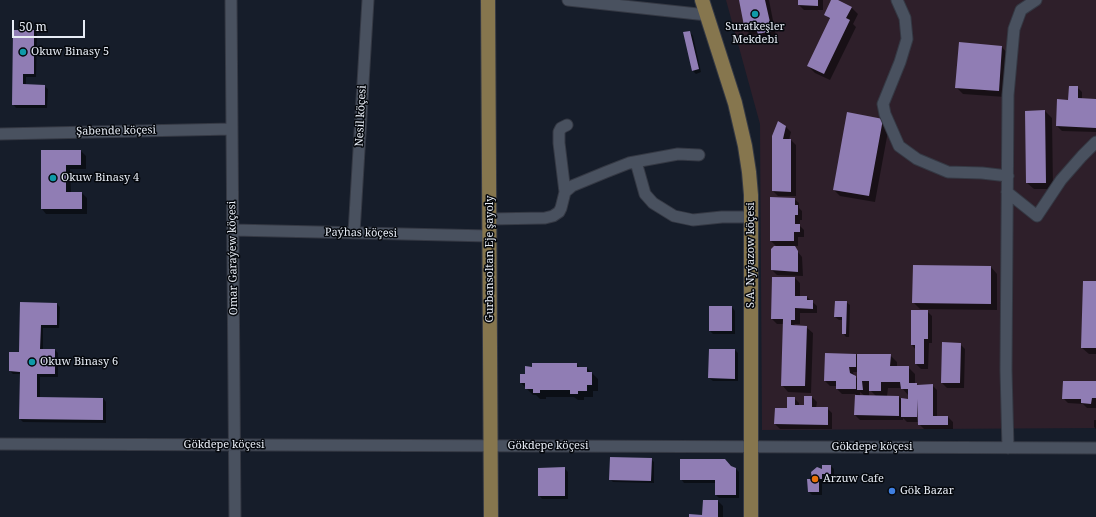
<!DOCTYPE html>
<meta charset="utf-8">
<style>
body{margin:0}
#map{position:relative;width:1096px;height:517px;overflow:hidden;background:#161d2a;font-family:"Noto Serif",serif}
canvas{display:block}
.scale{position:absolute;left:12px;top:20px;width:73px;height:18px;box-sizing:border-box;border:2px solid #e7ecf5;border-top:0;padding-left:5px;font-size:12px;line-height:14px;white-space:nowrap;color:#e7ecf5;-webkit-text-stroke:3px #05080d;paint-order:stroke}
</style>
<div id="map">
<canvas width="1096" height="517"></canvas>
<div class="scale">50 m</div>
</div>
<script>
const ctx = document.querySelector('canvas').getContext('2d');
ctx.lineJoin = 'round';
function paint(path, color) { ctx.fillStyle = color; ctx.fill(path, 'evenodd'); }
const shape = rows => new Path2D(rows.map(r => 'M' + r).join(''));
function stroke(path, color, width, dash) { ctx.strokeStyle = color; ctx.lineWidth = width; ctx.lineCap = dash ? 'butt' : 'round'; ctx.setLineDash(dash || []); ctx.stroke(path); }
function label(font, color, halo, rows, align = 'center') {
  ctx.font = font + ' "Noto Serif",serif'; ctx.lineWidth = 3; ctx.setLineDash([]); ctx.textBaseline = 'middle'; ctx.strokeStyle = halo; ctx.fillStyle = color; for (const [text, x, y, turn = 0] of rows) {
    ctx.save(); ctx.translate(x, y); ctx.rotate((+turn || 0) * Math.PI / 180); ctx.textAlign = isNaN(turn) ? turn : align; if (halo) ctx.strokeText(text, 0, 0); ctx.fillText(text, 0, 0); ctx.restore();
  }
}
const industrial = shape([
 [726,0,1096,0,1096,428,762,430,760,124]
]);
const shadow = shape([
 [740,0,769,0,776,36,763,38,759,34,751,35,746,30],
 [799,0,823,0,823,10,804,10,799,5],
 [832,0,836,0,851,7,858,14,853,24,856,27,830,80,815,73,808,66,831,20,825,15],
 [34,31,37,34,36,77,26,77,26,85,44,86,48,89,47,108,16,108,13,104],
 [690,32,693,36,701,72,696,74,693,71,685,33],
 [1002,47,1008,54,1005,97,963,94,956,87],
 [1077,87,1082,92,1082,99,1096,100,1096,132,1062,131,1057,126,1069,101],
 [1045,111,1052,118,1053,189,1034,189,1027,183],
 [882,119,889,126,875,202,840,196,834,190],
 [779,123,786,127,791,132,789,140,791,140,796,145,796,196,778,196,773,191],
 [42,151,81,151,86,156,86,169,70,169,71,193,82,193,87,198,87,214,46,214,42,209],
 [794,199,799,203,799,208,802,211,802,220,800,220,800,226,804,230,804,237,798,237,798,246,793,246,802,257,803,276,777,275,772,270,777,247,771,241],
 [991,267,997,274,997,310,920,309,913,302],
 [795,278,800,283,800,297,807,297,817,306,817,313,800,313,800,324,794,324,797,327,806,327,813,333,811,393,788,392,782,385,784,324,777,324,772,319],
 [1096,282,1096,354,1089,354,1082,348],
 [846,302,850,305,849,337,846,337,843,333,843,320,839,320,835,317],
 [57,304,60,307,59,328,43,328,43,350,55,350,58,353,58,377,40,377,40,398,103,398,106,402,106,423,23,422,20,419,21,374,13,374,10,371,20,353],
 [710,307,732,307,735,311,735,334,713,334,710,331],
 [927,311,932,316,932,343,929,343,928,369,921,369,916,364,916,350,912,345],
 [960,344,965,349,964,388,947,388,942,383],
 [735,350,738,353,738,381,713,381,709,378],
 [856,354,858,357,890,355,897,362,897,367,908,367,915,374,915,384,919,385,932,385,937,390,937,417,948,417,953,422,953,429,924,429,919,424,919,422,907,422,903,418,903,420,860,420,855,415,856,394,842,394,837,389,837,386,830,386,825,381],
 [853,372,858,372,858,379,854,376],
 [888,388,902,388,908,395,909,400,901,399,899,397,887,396],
 [869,389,876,396,869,396],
 [860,392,865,396,860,396],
 [577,364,580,368,587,368,598,379,598,391,593,391,593,397,584,397,584,400,578,400,574,397,546,397,546,399,540,399,536,395,533,395,521,383],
 [1096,382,1096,408,1087,408,1083,404,1068,403,1063,398],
 [812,397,817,402,816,408,827,408,832,413,832,429,780,429,775,424,788,409,794,398,799,403,799,406,805,406],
 [1094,420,1096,420,1096,429,1094,427],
 [651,459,654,462,654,483,613,482,610,479],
 [831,466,834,469,834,477,824,477,825,481,822,481,822,495,812,495,809,492,813,480],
 [732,467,735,468,739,472,739,498,719,498,716,495,716,483,684,483,681,479],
 [564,468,568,472,568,499,542,499,539,495],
 [718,501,723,506,723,517,690,517,703,516]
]);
const building = shape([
 [739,0,765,0,772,31,758,34,756,29,745,31],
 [798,0,818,0,818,6,798,5],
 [831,0,838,0,852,7,846,18,850,20,824,74,807,66,830,18,824,15],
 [13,30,34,30,34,74,23,74,23,84,45,85,45,105,12,105],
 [690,31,699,69,692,71,683,32],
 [959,42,1002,46,999,91,955,88],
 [1069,86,1078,86,1078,98,1096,99,1096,128,1056,126,1057,99,1068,100],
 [1045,110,1046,183,1026,183,1025,111],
 [847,112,883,119,869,196,833,190],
 [778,121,786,126,783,139,791,139,791,192,772,191,772,136],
 [41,150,81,150,81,165,66,165,66,192,82,192,82,209,41,209],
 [770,197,795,198,795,205,798,205,798,215,795,215,795,224,800,224,800,232,794,232,794,241,770,241],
 [774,246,795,246,798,251,798,272,771,270,771,249],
 [913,265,991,266,991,304,912,303],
 [772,277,795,277,795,296,807,296,807,300,813,300,813,309,795,308,795,320,791,320,791,325,807,326,805,386,781,386,783,319,771,319],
 [1083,281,1096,281,1096,348,1081,348],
 [835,301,847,301,846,334,842,334,842,317,834,317],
 [20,302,57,303,57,325,41,325,40,349,55,349,55,374,37,374,37,397,103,398,103,420,19,419,20,372,9,371,9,352,19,352],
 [709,306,732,306,732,331,709,331],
 [911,310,928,310,928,339,924,339,924,364,915,364,915,345,911,345],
 [942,342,961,343,960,383,941,383],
 [709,349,735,349,735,379,708,378],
 [825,353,856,354,856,367,849,367,850,373,856,376,856,389,836,389,836,381,824,381],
 [857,354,891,354,890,366,909,366,909,383,917,383,917,385,933,384,933,416,948,416,948,425,918,425,917,399,917,417,901,417,901,398,908,399,908,389,901,389,900,382,881,382,881,391,869,391,869,381,862,381,863,390,857,390],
 [532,363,577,363,577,367,587,367,587,372,592,372,592,385,587,385,587,391,578,391,578,394,570,394,570,390,540,390,540,393,533,393,533,389,525,389,525,383,520,383,520,374,525,374,525,366,532,367],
 [1063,381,1096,381,1096,398,1092,398,1091,404,1081,403,1081,399,1062,399],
 [855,395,899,396,899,416,854,415],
 [804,396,812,396,812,407,828,407,828,425,774,424,775,408,787,408,787,397,795,397,795,405,804,405],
 [610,457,652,458,651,481,609,480],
 [680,459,725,459,731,466,736,468,736,495,715,495,715,480,680,480],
 [822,465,831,465,831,474,822,474,822,479,819,479,819,492,808,492,807,479,812,479,811,472,817,467,822,469],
 [565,467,565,496,538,496,538,468],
 [703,500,718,500,718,517,689,517,689,514,702,515]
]);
const minor = shape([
 [231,0,235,517],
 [568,0,707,15],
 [897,0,905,18,907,39,900,62,883,104,885,114,899,146,917,159,948,172,982,173,1008,176],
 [0,134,232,129],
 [636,162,645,194,653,203,674,216,693,220,722,217,751,217],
 [565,192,559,143,559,132,561,128,567,125],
 [1007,192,1037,216,1061,180,1082,156,1096,142],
 [489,219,545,218,553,216,559,212,561,208,565,192,572,186,606,172,629,163,678,154,699,155],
 [233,230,489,236],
 [354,233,368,0],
 [0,444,1096,448],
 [1008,448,1006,370,1008,95,1014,29,1021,10,1036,0]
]);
const major = shape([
 [488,0,491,517],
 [702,0,735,103,745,146,749,172,751,195,751,517]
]);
const markers = [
 [755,14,4,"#0f9aa8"],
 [23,52,4,"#0f9aa8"],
 [53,178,4,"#0f9aa8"],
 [32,362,4,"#0f9aa8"],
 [815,479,4,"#e8710a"],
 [892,491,4,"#3f7fe0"]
];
const poiNames = [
 ["Suratkeşler",755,27,"center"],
 ["Mekdebi",755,40,"center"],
 ["Okuw Binasy 5",31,52],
 ["Okuw Binasy 4",61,178],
 ["Okuw Binasy 6",40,362],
 ["Arzuw Cafe",823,479],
 ["Gök Bazar",900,491]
];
const streetNames = [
 ["Nesil köçesi",361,116,-87],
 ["Şabende köçesi",116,131,-1],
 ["Paýhas köçesi",361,233,1],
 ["S.A. Nyýazow köçesi",751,255,-90],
 ["Omar Garaýew köçesi",233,258,-91],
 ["Gurbansoltan Eje şayoly",490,259,-90],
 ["Gökdepe köçesi",224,445],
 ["Gökdepe köçesi",548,446],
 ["Gökdepe köçesi",872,447]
];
paint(industrial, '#2e1f2a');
paint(shadow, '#0007');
paint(building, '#907db4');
stroke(minor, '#353944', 13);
stroke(major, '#353944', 16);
stroke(minor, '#49515f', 11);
stroke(major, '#86764e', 14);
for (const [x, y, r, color] of markers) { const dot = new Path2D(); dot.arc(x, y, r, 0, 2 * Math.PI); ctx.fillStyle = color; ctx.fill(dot); stroke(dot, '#05080d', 1.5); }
label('11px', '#e7ecf5', '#05080d', poiNames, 'left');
label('11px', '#e7ecf5', '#05080d', streetNames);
</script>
